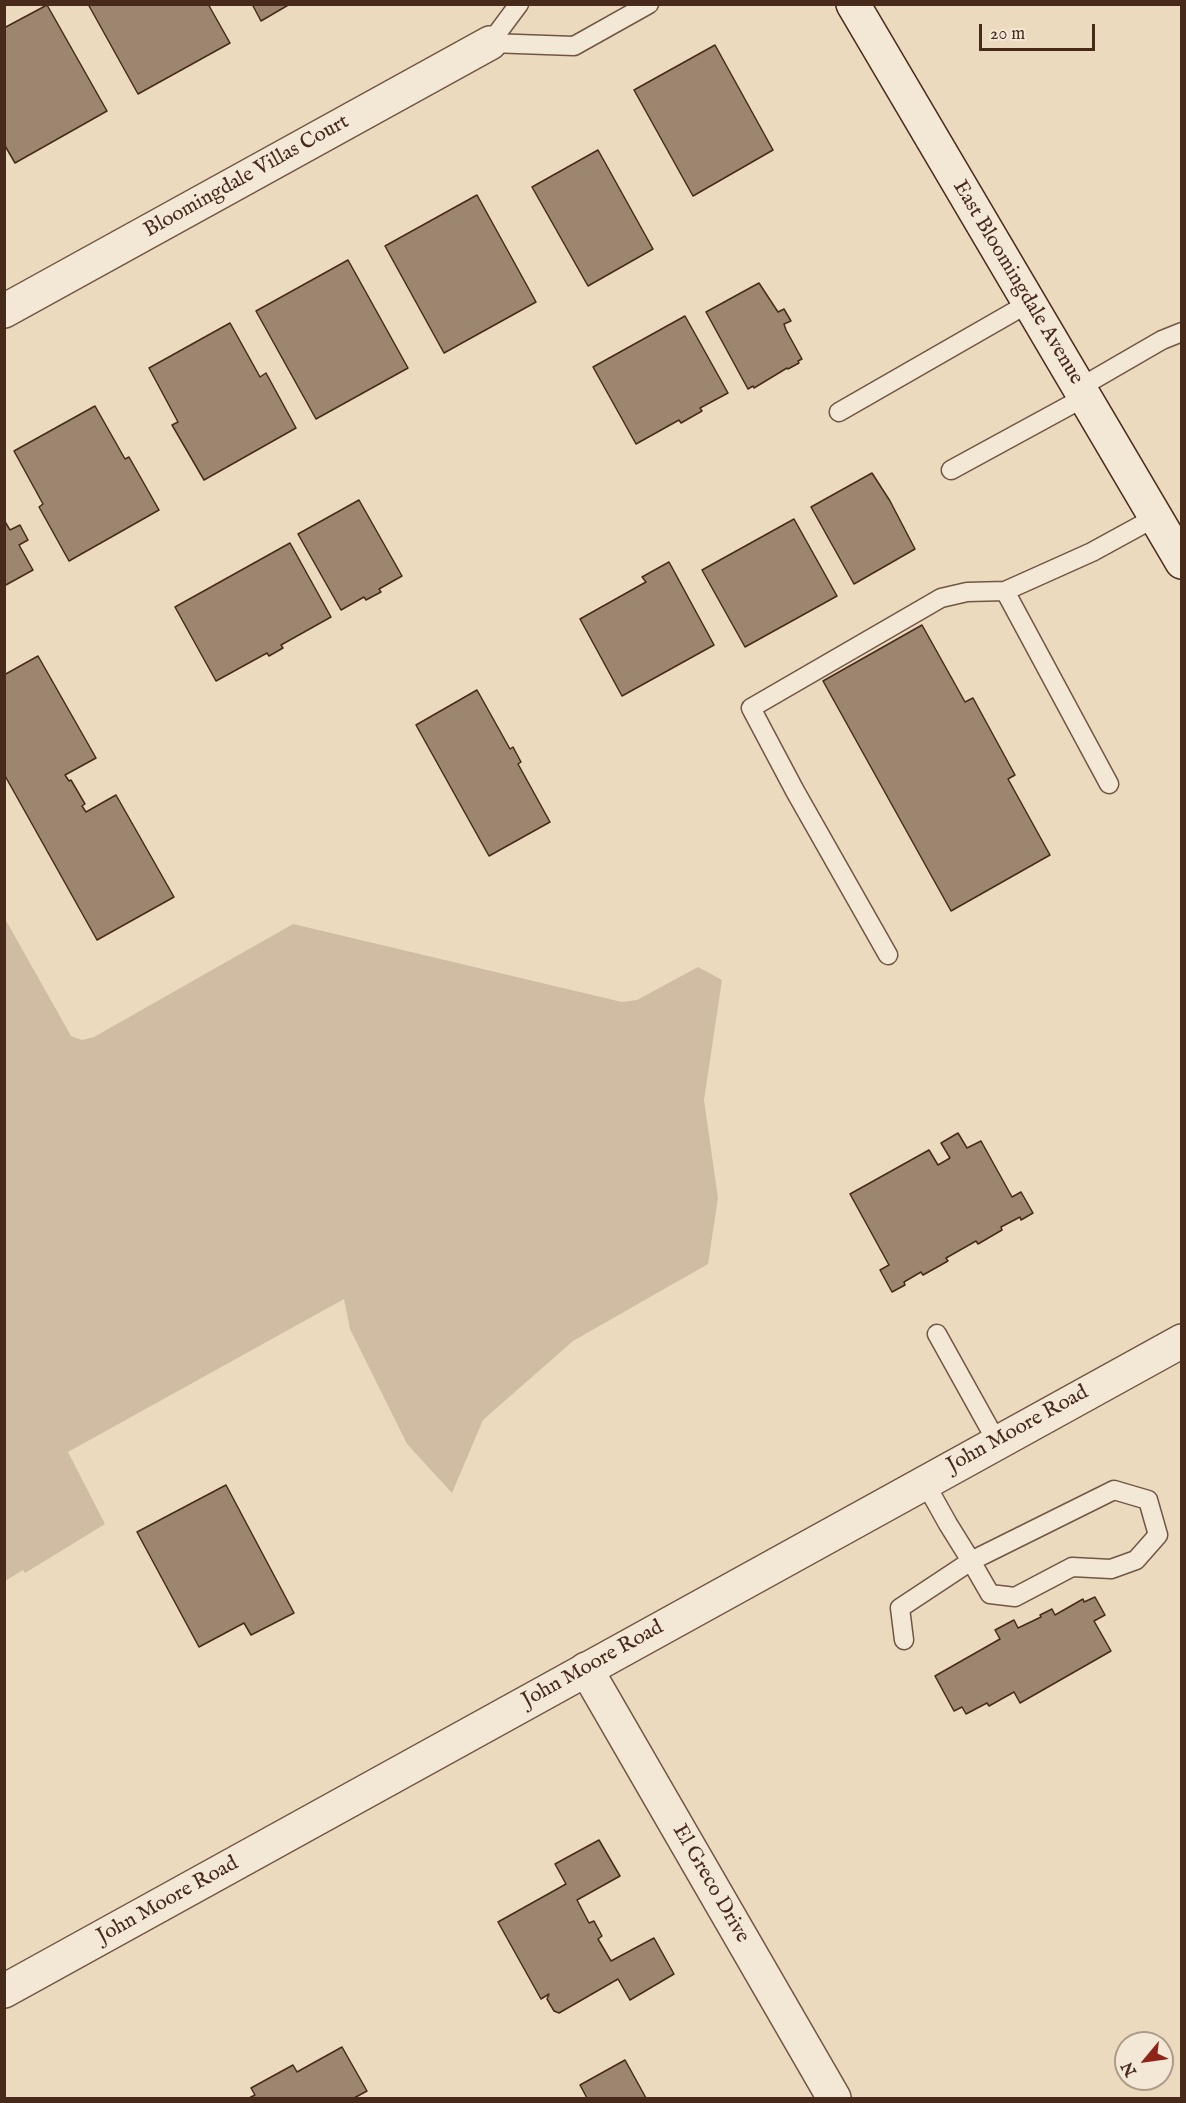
<!DOCTYPE html>
<style>
body{margin:0}
#map{position:relative;width:1186px;height:2103px;overflow:hidden;background:#ecdabf;font-family:"IM FELL English",serif}
canvas{display:block}
.frame{position:absolute;inset:0;border:6px solid #482a1a;pointer-events:none}
.north{position:absolute;left:1114px;top:2031px;width:60px;height:60px;box-sizing:border-box;background:#f3e7d5;border:2px solid #af9b8a;border-radius:50%;rotate:241deg;font-size:16px;font-weight:700;line-height:24px;text-align:center;color:#482a1a}
.north::after{content:'';display:block;margin:auto;width:21px;height:27px;background:#8f2418;clip-path:polygon(50% 0,100% 100%,50% 72%,0 100%)}
.scale{position:absolute;left:979px;top:24px;width:116px;height:27px;box-sizing:border-box;border:3px solid #482a1a;border-top:0;padding-left:8px;font-size:18px;line-height:21px;white-space:nowrap;color:#482a1a;-webkit-text-stroke:4px #f3e7d5;paint-order:stroke}
</style>
<div id="map">
<canvas width="1186" height="2103"></canvas>
<div class="frame"></div>
<div class="north">N</div>
<div class="scale">20 m</div>
</div>
<script>
const ctx = document.querySelector('canvas').getContext('2d');
ctx.lineJoin = 'round';
function paint(path, color) { ctx.fillStyle = color; ctx.fill(path, 'evenodd'); }
const shape = rows => new Path2D(rows.map(r => 'M' + r).join(''));
function stroke(path, color, width, dash) { ctx.strokeStyle = color; ctx.lineWidth = width; ctx.lineCap = dash ? 'butt' : 'round'; ctx.setLineDash(dash || []); ctx.stroke(path); }
function label(font, color, halo, rows, align = 'center') {
  ctx.font = font + ' "IM FELL English",serif'; ctx.lineWidth = 6; ctx.setLineDash([]); ctx.textBaseline = 'middle'; ctx.strokeStyle = halo; ctx.fillStyle = color; for (const [text, x, y, turn = 0] of rows) {
    ctx.save(); ctx.translate(x, y); ctx.rotate((+turn || 0) * Math.PI / 180); ctx.textAlign = isNaN(turn) ? turn : align; if (halo) ctx.strokeText(text, 0, 0); ctx.fillText(text, 0, 0); ctx.restore();
  }
}
const green = shape([
 [4,917,71,1036,82,1040,94,1037,293,924,622,1002,637,1000,698,967,722,980,704,1100,718,1198,708,1264,573,1341,483,1420,452,1493,407,1444,350,1329,344,1299,68,1452,105,1524,25,1573,23,1570,5,1581]
]);
const building = shape([
 [88,4,208,4,230,43,138,94,88,4],
 [252,4,290,4,261,21,252,4],
 [47,5,107,111,15,163,4,144,4,28,47,5],
 [715,45,773,150,693,196,634,90,715,45],
 [598,150,653,249,588,286,532,187,598,150],
 [477,195,536,302,444,353,385,246,477,195],
 [348,260,408,368,316,419,256,311,348,260],
 [759,283,778,312,784,309,791,321,784,324,786,330,802,359,798,361,799,363,788,369,787,368,754,388,753,386,748,389,706,312,759,283],
 [685,316,728,393,700,408,702,411,681,423,679,420,636,444,593,367,685,316],
 [230,323,260,377,266,373,296,428,204,480,172,425,178,422,149,368,230,323],
 [95,406,125,459,129,457,159,510,69,561,39,507,43,504,14,451,95,406],
 [872,473,890,501,915,549,854,584,811,507,872,473],
 [359,500,402,576,379,589,381,592,366,600,364,597,341,610,298,534,359,500],
 [794,519,837,596,745,647,702,570,794,519],
 [4,520,10,530,20,525,28,540,19,545,33,570,4,586,4,520],
 [290,543,331,617,281,645,283,648,269,656,267,653,216,681,175,607,290,543],
 [669,562,714,645,622,696,580,619,646,582,642,577,669,562],
 [922,625,965,702,973,698,1015,775,1008,779,1050,855,951,911,823,681,922,625],
 [38,656,96,758,65,775,69,781,71,780,85,804,82,806,86,812,116,795,174,897,97,940,4,774,4,675,38,656],
 [477,690,510,749,513,747,521,762,518,764,550,822,489,856,416,725,477,690],
 [958,1133,967,1148,981,1141,1012,1197,1021,1192,1033,1213,1021,1220,1020,1217,1001,1227,1002,1230,978,1244,976,1241,946,1258,948,1261,923,1275,921,1272,904,1282,905,1285,892,1292,880,1270,889,1265,850,1194,929,1150,938,1165,950,1158,941,1143,958,1133],
 [226,1485,294,1613,251,1635,244,1623,199,1647,137,1532,226,1485],
 [1095,1597,1105,1615,1094,1621,1111,1651,1020,1703,1014,1692,989,1706,987,1703,966,1714,962,1707,954,1711,935,1676,1000,1639,995,1630,1014,1620,1018,1628,1041,1617,1040,1615,1052,1609,1055,1615,1083,1599,1084,1602,1095,1597],
 [599,1840,620,1876,577,1900,589,1923,594,1921,602,1936,598,1939,611,1961,654,1938,674,1974,630,2000,618,1979,559,2013,554,2011,547,1999,549,1994,541,1999,498,1922,566,1884,555,1864,599,1840],
 [342,2047,367,2091,354,2098,249,2098,255,2095,251,2088,293,2065,297,2072,342,2047],
 [625,2060,646,2098,587,2098,580,2085,625,2060]
]);
const service = shape([
 [490,43,574,46,649,4],
 [490,43,519,4],
 [1079,388,1162,340,1182,332],
 [839,412,1029,303],
 [951,470,1085,397],
 [1005,591,1109,784],
 [888,955,795,791,751,708,941,598,967,592,1005,591,1092,552,1156,517],
 [937,1334,997,1442],
 [904,1640,900,1608,971,1561,1114,1490,1148,1500,1158,1535,1136,1560,1111,1569,1072,1567,1015,1597,990,1594,971,1561,948,1524,924,1481]
]);
const minor = shape([
 [4,311,490,43],
 [586,1669,834,2098]
]);
const tertiary = shape([
 [4,1991,1182,1341]
]);
const secondary = shape([
 [853,4,1182,562]
]);
const streetNames = [
 ["Bloomingdale Villas Court",247,177,-29],
 ["East Bloomingdale Avenue",1017,283,59],
 ["John Moore Road",1018,1430,-29],
 ["John Moore Road",593,1665,-29],
 ["El Greco Drive",710,1884,60],
 ["John Moore Road",168,1901,-29]
];
paint(green, '#d0bca3');
paint(building, '#9d8670');
stroke(building, '#482a1a', 1.5);
stroke(service, '#715643', 21);
stroke(minor, '#715643', 36);
stroke(tertiary, '#715643', 36);
stroke(secondary, '#482a1a', 36);
stroke(service, '#f3e7d5', 18);
stroke(minor, '#f3e7d5', 33);
stroke(tertiary, '#f3e7d5', 33);
stroke(secondary, '#f3e7d5', 33);
label('21px', '#482a1a', '#f3e7d5', streetNames);
</script>
